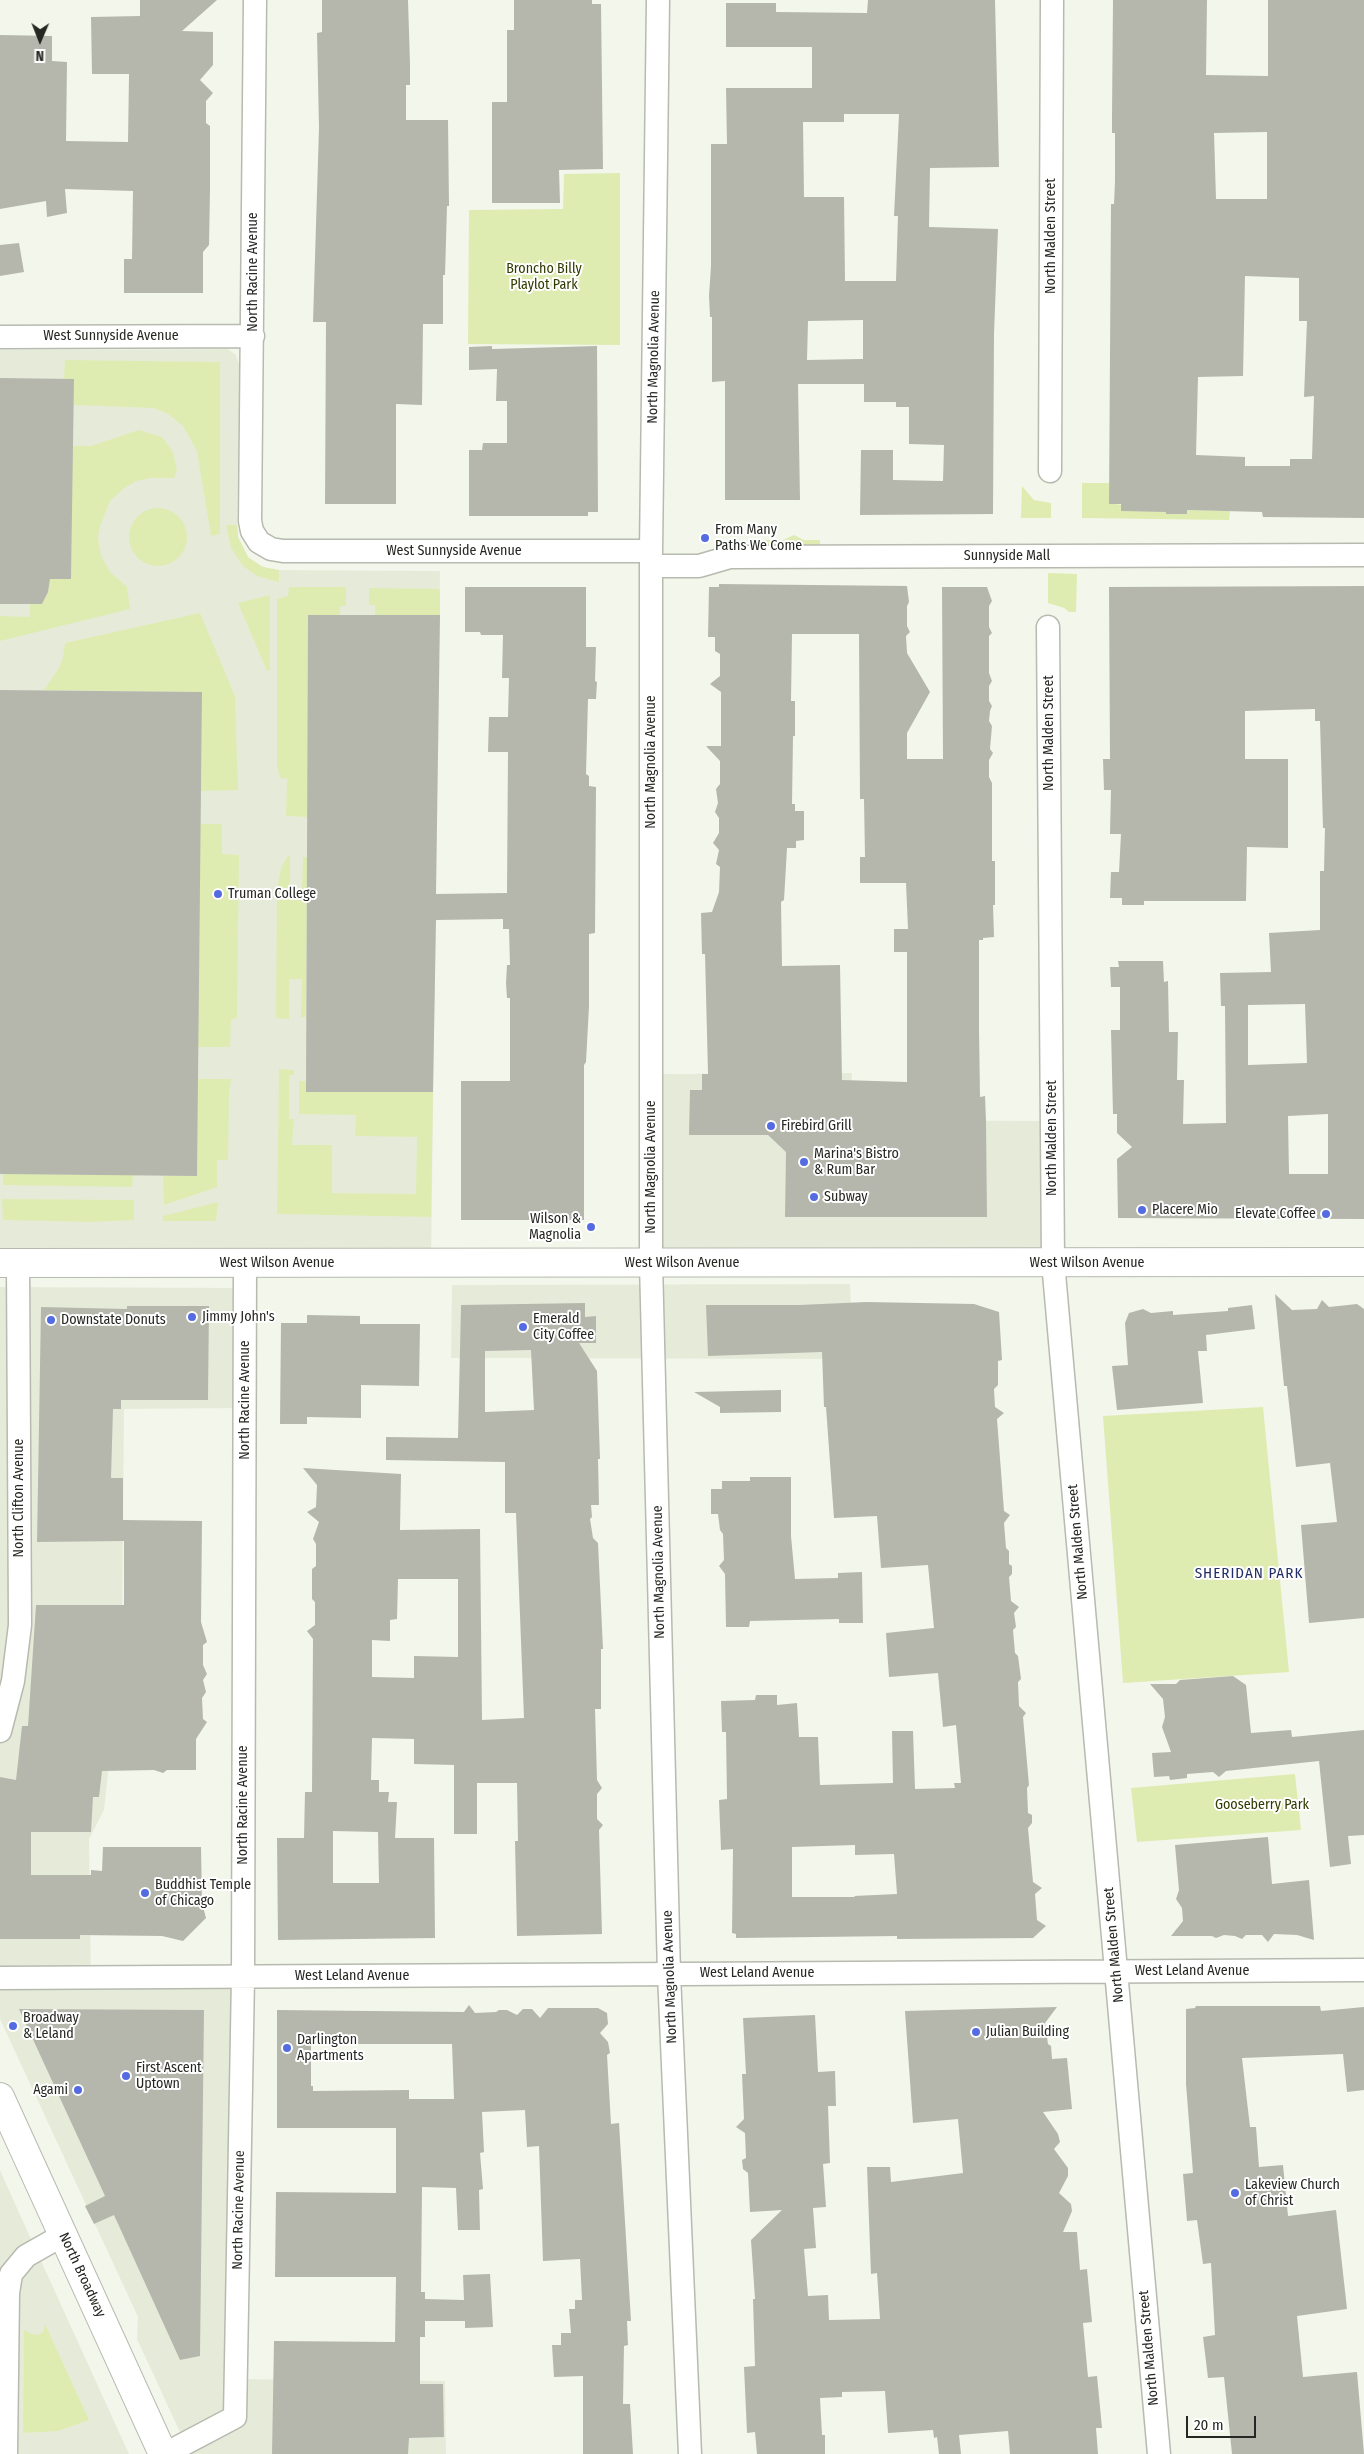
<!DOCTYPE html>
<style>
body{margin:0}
#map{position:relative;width:1364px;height:2454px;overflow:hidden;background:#f3f6eb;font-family:"Fira Sans Condensed",sans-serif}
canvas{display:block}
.north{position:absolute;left:15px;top:15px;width:50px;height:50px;-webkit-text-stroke:4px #fff;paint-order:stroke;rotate:181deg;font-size:14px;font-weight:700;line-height:20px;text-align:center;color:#252722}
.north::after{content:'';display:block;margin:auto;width:18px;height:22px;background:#252722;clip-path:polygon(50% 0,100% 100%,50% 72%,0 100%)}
.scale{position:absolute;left:1186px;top:2416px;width:70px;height:22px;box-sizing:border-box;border:2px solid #252722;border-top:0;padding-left:6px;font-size:15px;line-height:18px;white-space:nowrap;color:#252722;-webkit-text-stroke:4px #fff;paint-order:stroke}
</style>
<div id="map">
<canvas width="1364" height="2454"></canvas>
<div class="north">N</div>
<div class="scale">20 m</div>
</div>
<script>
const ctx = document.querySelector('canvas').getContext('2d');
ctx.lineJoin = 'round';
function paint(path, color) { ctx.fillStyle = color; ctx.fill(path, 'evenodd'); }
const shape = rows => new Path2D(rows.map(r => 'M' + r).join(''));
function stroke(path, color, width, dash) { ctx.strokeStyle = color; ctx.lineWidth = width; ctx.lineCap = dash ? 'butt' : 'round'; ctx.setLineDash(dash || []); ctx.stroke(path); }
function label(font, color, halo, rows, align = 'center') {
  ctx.font = font + ' "Fira Sans Condensed",sans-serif'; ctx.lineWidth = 4; ctx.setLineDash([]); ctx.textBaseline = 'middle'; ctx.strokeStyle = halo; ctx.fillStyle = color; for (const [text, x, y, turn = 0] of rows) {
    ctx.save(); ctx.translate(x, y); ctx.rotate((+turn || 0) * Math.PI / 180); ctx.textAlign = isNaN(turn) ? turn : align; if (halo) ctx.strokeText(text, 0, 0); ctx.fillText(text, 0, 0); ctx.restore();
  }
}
const built = shape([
 [228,349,236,355,240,367,237,521,238,537,248,557,256,564,272,570,440,571,431,1263,0,1263,0,350],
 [852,1073,850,1120,1050,1121,1053,1262,651,1263,657,1074],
 [850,1284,853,1359,451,1358,452,1285],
 [0,1287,241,1288,241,1408,124,1409,122,1646,104,1810,89,1839,91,1983,237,1984,232,2379,445,2381,446,2454,190,2454,137,2339,138,2317,0,2019],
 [0,2170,16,2206,129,2454,0,2454]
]);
const green = shape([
 [620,173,620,345,468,344,469,210,563,209,564,174],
 [65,360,220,362,220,534,211,536,197,451,183,426,168,414,154,408,73,405,74,379,64,379],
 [139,430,162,437,173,452,177,470,174,478,151,478,136,481,123,489,110,501,100,526,98,538,101,556,110,572,127,587,130,609,0,641,0,616,30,617,30,604,42,604,48,592,50,579,71,579,72,446,91,446],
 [1082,483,1109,483,1109,503,1166,512,1166,514,1187,514,1187,510,1230,511,1229,520,1082,518],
 [1022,486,1034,500,1051,503,1051,518,1021,518],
 '129 537a29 29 0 1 1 58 0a29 29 0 1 1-58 0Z',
 [226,525,237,525,238,537,248,557,263,567,279,570,279,582,257,576,243,566,231,548],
 [794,535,804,540,820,540,820,548,763,547,763,540,783,540],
 [1048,573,1077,574,1076,612,1069,612,1064,608,1048,603],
 [289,587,346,587,346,606,340,606,340,615,308,615,308,817,286,816,287,778,281,779,277,767,277,599,288,596],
 [369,588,440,589,440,615,375,615,375,605,369,605],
 [270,595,270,670,267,671,238,603],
 [200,613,235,696,238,790,201,791,202,692,44,690,59,668,63,657,65,643],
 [200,824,222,824,222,854,239,855,237,1018,231,1019,230,1047,198,1047],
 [290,856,290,891,302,891,303,857,307,857,306,1017,301,1017,302,979,289,979,289,1019,276,1018,277,889,281,868,287,857],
 [279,1069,294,1070,294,1075,289,1075,289,1119,294,1119,292,1145,332,1145,332,1193,416,1194,417,1137,355,1136,356,1115,299,1114,299,1081,306,1081,306,1092,433,1092,431,1217,277,1214],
 [197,1079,231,1079,229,1093,228,1160,217,1160,217,1187,164,1205,163,1176,197,1176],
 [3,1174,133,1175,132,1187,3,1185],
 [2,1199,134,1200,134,1220,92,1222,3,1220],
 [218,1202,216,1221,163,1221,163,1216],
 [1263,1407,1289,1672,1123,1683,1103,1416],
 [1295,1774,1301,1830,1137,1842,1131,1788],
 [45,2324,89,2420,58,2431,23,2433,24,2330,31,2334,38,2335,43,2332]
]);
const building = shape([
 [140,0,217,0,182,31,213,32,213,65,200,80,213,93,206,101,206,123,210,126,210,190,209,245,203,252,203,293,124,293,124,259,132,259,133,191,65,189,67,213,47,217,46,201,0,209,0,35,52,36,52,61,67,62,66,141,128,142,129,74,92,74,91,17,140,16],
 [322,0,408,0,410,64,410,85,406,85,406,120,448,120,449,206,447,206,445,275,443,275,443,324,423,324,422,405,396,404,396,504,325,504,326,322,313,322,319,128,317,33,322,32],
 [514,0,592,0,592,4,601,4,603,169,559,170,560,203,492,203,492,102,507,102,507,30,514,30],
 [868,0,995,0,999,167,930,168,929,227,998,229,994,334,993,514,860,515,861,450,893,450,893,480,943,481,944,445,909,444,909,407,896,407,896,402,864,402,864,384,798,384,800,500,725,500,725,381,712,382,712,317,710,317,709,296,711,266,711,144,727,144,726,88,812,88,812,47,726,47,726,3,776,3,776,12,867,13],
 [844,114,899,114,894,216,898,216,896,281,845,281,844,197,804,197,803,122,844,122],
 [863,320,863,359,807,360,808,321],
 [1113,0,1207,0,1206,75,1268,76,1268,0,1364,0,1364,518,1263,517,1262,512,1187,510,1187,514,1166,514,1166,512,1121,511,1121,504,1109,504,1111,204,1114,204,1115,181,1115,133,1112,133,1112,116],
 [1267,132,1267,199,1216,199,1214,133],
 [1245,276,1299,278,1299,321,1307,321,1304,397,1314,396,1312,459,1290,459,1290,466,1245,466,1245,457,1196,455,1198,377,1243,376],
 [19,243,24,272,0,276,0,245],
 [492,346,492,349,597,346,598,512,588,512,588,516,469,516,469,450,482,450,483,443,507,443,507,401,496,401,497,369,469,370,469,347],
 [0,378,74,379,71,579,50,579,48,592,42,604,0,604],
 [719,584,907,586,909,602,907,606,907,626,910,632,906,636,907,653,930,692,907,733,907,759,943,759,942,587,987,587,992,601,989,606,989,627,992,633,989,636,989,673,992,681,989,686,989,701,992,706,990,711,989,721,992,726,990,749,993,753,989,760,989,777,992,783,992,861,995,861,995,905,993,905,994,937,983,938,983,940,979,940,979,1029,980,1097,985,1096,986,1121,987,1217,785,1217,786,1152,768,1135,689,1135,690,1090,702,1090,702,1074,708,1074,705,954,702,954,701,913,712,912,719,892,720,867,716,864,719,850,713,843,719,833,719,818,715,812,718,803,716,789,720,784,720,761,706,746,721,746,721,692,710,684,720,676,720,654,715,651,715,637,708,637,709,587,719,587],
 [792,634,859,634,860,799,864,799,865,857,860,857,860,883,906,883,908,929,894,929,894,952,907,952,907,1082,842,1080,840,965,782,966,781,902,784,900,787,848,796,848,796,841,804,840,804,811,795,811,795,804,792,804,793,736,795,736,795,701,791,701],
 [1364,586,1364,1219,1118,1218,1117,1159,1132,1147,1117,1133,1117,1114,1113,1114,1111,1030,1120,1030,1120,987,1111,987,1110,967,1119,967,1118,961,1163,961,1164,982,1168,981,1169,1032,1178,1032,1177,1080,1184,1080,1183,1124,1226,1123,1225,1006,1221,1006,1220,973,1271,972,1269,933,1320,930,1320,871,1324,871,1325,828,1323,828,1320,721,1315,721,1315,709,1245,711,1245,759,1288,759,1288,848,1247,847,1246,901,1144,901,1144,905,1122,905,1122,898,1110,898,1111,872,1119,872,1121,834,1110,834,1111,790,1104,790,1103,759,1110,759,1109,587],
 [1305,1004,1307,1063,1248,1065,1248,1005],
 [1328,1114,1328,1174,1289,1174,1288,1116],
 [465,587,586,587,586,647,596,647,595,681,597,682,596,699,588,699,586,774,589,776,589,786,596,787,595,933,589,934,589,1006,586,1062,584,1065,584,1220,461,1220,461,1081,510,1081,510,998,507,998,506,983,507,965,510,965,509,929,503,929,503,919,436,920,433,1092,306,1092,308,615,440,615,436,894,507,893,508,752,488,752,489,717,508,717,509,678,502,678,503,635,481,635,480,632,465,632],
 [0,690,202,692,197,1176,0,1174],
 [1275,1294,1292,1310,1317,1309,1322,1300,1329,1307,1357,1304,1364,1309,1364,1618,1309,1623,1301,1525,1337,1522,1330,1463,1296,1467,1287,1386,1284,1386],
 [866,1302,974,1304,999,1312,1002,1360,998,1361,998,1385,994,1389,995,1407,1004,1413,997,1419,1004,1511,1010,1515,1004,1523,1006,1548,1009,1551,1009,1564,1012,1566,1012,1574,1009,1577,1011,1601,1019,1607,1014,1613,1016,1627,1013,1630,1015,1653,1018,1656,1021,1679,1018,1682,1019,1706,1026,1713,1023,1717,1029,1785,1027,1788,1028,1813,1032,1815,1032,1823,1028,1828,1033,1882,1042,1888,1035,1894,1037,1920,1046,1926,1033,1938,897,1939,897,1936,736,1938,736,1934,732,1933,733,1849,721,1850,719,1800,727,1799,726,1732,722,1732,721,1701,755,1700,756,1695,777,1695,777,1705,797,1703,799,1737,818,1737,820,1785,893,1783,892,1731,913,1731,915,1789,955,1788,954,1783,961,1783,956,1725,943,1727,938,1673,889,1677,886,1633,934,1628,928,1565,881,1568,877,1516,834,1518,826,1407,824,1407,822,1352,708,1356,706,1305,799,1305],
 [855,1845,855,1855,894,1854,897,1894,854,1896,855,1897,792,1897,792,1847],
 [585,1303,585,1317,596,1316,596,1343,579,1343,597,1371,600,1459,598,1459,599,1505,591,1505,592,1517,590,1519,593,1538,598,1543,603,1649,601,1649,601,1709,595,1709,597,1780,602,1788,597,1794,597,1819,603,1825,599,1830,602,1934,517,1936,515,1841,518,1841,517,1783,477,1783,477,1834,454,1834,454,1765,414,1764,414,1739,372,1738,371,1780,379,1780,379,1792,389,1792,388,1802,397,1802,395,1838,434,1838,435,1938,278,1940,277,1838,304,1838,305,1792,312,1792,313,1639,307,1631,315,1625,315,1602,312,1599,312,1569,316,1566,316,1544,313,1539,319,1522,307,1512,316,1507,317,1485,303,1468,401,1474,400,1530,480,1529,482,1720,524,1718,516,1513,505,1513,505,1462,386,1460,386,1437,458,1438,461,1305],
 [531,1350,534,1410,485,1412,485,1351],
 [398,1579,458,1579,458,1657,414,1656,414,1678,372,1677,372,1640,390,1641,390,1620,397,1619],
 [333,1831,378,1832,379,1883,333,1883],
 [1252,1305,1255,1329,1206,1335,1207,1351,1198,1351,1203,1403,1117,1410,1112,1366,1128,1365,1125,1323,1129,1313,1143,1309,1151,1313,1173,1311,1173,1315,1228,1311,1228,1308],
 [127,1306,209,1306,208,1400,121,1400,121,1409,113,1409,111,1478,123,1478,123,1520,202,1521,201,1622,207,1642,203,1645,203,1665,207,1674,203,1680,206,1692,202,1698,203,1719,207,1722,196,1739,196,1770,167,1770,163,1773,154,1770,102,1771,99,1797,93,1797,91,1832,31,1832,31,1875,91,1875,91,1870,102,1871,103,1847,201,1847,202,1903,206,1918,183,1941,162,1936,80,1935,80,1939,0,1939,0,1777,16,1780,22,1726,28,1726,36,1605,124,1605,124,1541,37,1542,41,1307,127,1309],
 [307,1315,360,1316,360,1324,420,1324,419,1386,361,1385,361,1418,307,1417,307,1424,280,1424,281,1323,307,1323],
 [781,1390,781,1412,720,1413,720,1407,694,1392],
 [750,1477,791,1477,791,1536,795,1579,838,1578,838,1573,862,1572,863,1623,839,1623,839,1619,750,1621,749,1627,726,1627,725,1574,719,1566,724,1560,723,1534,720,1530,718,1514,711,1514,711,1489,722,1489,722,1481,750,1481],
 [1233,1676,1246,1685,1251,1733,1291,1730,1292,1737,1364,1730,1364,1835,1348,1836,1351,1864,1330,1867,1319,1761,1226,1771,1219,1777,1213,1772,1187,1774,1187,1778,1170,1780,1169,1776,1154,1777,1152,1753,1171,1752,1162,1727,1165,1717,1163,1699,1150,1684,1176,1684,1180,1680],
 [1268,1837,1272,1884,1309,1880,1314,1940,1297,1935,1274,1934,1268,1942,1262,1935,1246,1935,1242,1939,1235,1936,1224,1935,1216,1938,1212,1936,1171,1936,1183,1921,1182,1908,1176,1899,1179,1890,1175,1845],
 [469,2005,475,2013,496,2012,499,2010,507,2010,517,2015,523,2009,532,2009,540,2018,548,2008,598,2008,607,2013,608,2024,600,2033,608,2042,610,2053,607,2055,611,2124,619,2123,631,2321,627,2321,628,2345,624,2346,623,2404,630,2404,633,2454,583,2454,583,2376,554,2377,552,2345,561,2345,561,2333,571,2333,569,2309,575,2309,575,2300,582,2300,580,2259,543,2261,539,2146,527,2147,525,2110,482,2112,484,2152,480,2153,483,2189,479,2190,480,2230,458,2230,456,2188,422,2187,421,2292,425,2292,425,2299,464,2300,463,2275,490,2274,493,2327,465,2328,465,2321,425,2321,425,2337,420,2337,420,2384,443,2384,444,2437,409,2438,408,2454,272,2454,274,2341,395,2342,396,2277,275,2277,276,2192,396,2193,396,2128,277,2128,277,2010,464,2012],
 [311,2044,452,2044,454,2099,409,2099,409,2090,313,2091,313,2086,311,2086],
 [1196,2006,1320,2006,1321,2011,1364,2007,1364,2090,1347,2092,1343,2054,1242,2058,1250,2127,1256,2127,1259,2167,1283,2165,1288,2216,1336,2210,1347,2309,1297,2316,1303,2377,1357,2372,1364,2454,1232,2454,1224,2377,1208,2378,1203,2337,1215,2335,1211,2263,1203,2264,1197,2220,1187,2221,1183,2174,1193,2173,1186,2084,1186,2009,1195,2008],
 [1057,2007,1045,2023,1048,2044,1051,2046,1052,2059,1067,2058,1072,2109,1043,2112,1058,2134,1060,2142,1054,2149,1068,2168,1068,2176,1059,2193,1071,2204,1072,2211,1063,2232,1077,2232,1080,2270,1087,2269,1092,2322,1083,2323,1088,2377,1097,2376,1102,2428,1096,2428,1098,2454,1010,2454,1008,2431,959,2435,961,2454,939,2454,937,2437,934,2438,933,2430,888,2433,885,2391,842,2392,842,2397,820,2398,822,2435,825,2435,825,2454,757,2454,755,2432,747,2433,744,2367,755,2366,753,2299,755,2299,751,2240,782,2210,750,2212,748,2173,743,2169,742,2160,746,2158,745,2133,736,2127,744,2119,742,2074,746,2074,743,2018,815,2015,818,2072,835,2071,836,2106,828,2106,830,2163,823,2164,826,2207,813,2208,816,2248,804,2249,808,2296,828,2295,829,2320,880,2319,877,2273,871,2274,867,2167,890,2167,891,2182,963,2173,958,2119,913,2123,905,2011],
 [19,2009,204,2010,200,2356,180,2360,114,2215,94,2224,85,2206,105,2196]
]);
const street = shape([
 [255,0,250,521,252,531,259,542,271,549,283,551,651,551],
 [658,0,651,551,651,1263,669,1974,690,2454],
 [0,337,253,336],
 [1050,471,1052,0],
 [651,566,699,566,730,557,1364,555],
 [1048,627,1053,1262,1159,2454],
 [0,1731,13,1681,20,1625,18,1263],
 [0,1978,1364,1970],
 [6,2454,8,2293,11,2274,26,2256,63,2235],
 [165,2454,235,2417,243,1977,245,1263]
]);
const secondary = shape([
 [0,1263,1364,1262],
 [0,2097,163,2454]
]);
const markers = [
 [705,538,5,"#556be1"],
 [218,894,5,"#556be1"],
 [771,1126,5,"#556be1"],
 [804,1162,5,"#556be1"],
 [814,1197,5,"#556be1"],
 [1142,1210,5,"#556be1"],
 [1326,1214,5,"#556be1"],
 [591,1227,5,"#556be1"],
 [192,1317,5,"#556be1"],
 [51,1320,5,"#556be1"],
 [523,1327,5,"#556be1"],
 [145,1893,5,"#556be1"],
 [13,2026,5,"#556be1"],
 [976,2032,5,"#556be1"],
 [287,2048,5,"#556be1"],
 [126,2076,5,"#556be1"],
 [78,2090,5,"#556be1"],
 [1235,2193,5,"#556be1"]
];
const streetNames = [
 ["North Malden Street",1051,236,-90],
 ["North Racine Avenue",253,272,-90],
 ["West Sunnyside Avenue",111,336],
 ["North Magnolia Avenue",654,357,-89],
 ["West Sunnyside Avenue",454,551],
 ["Sunnyside Mall",1007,556],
 ["North Malden Street",1049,733,-90],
 ["North Magnolia Avenue",651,762,-90],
 ["North Malden Street",1052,1138,-90],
 ["North Magnolia Avenue",651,1167,-90],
 ["West Wilson Avenue",277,1263],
 ["West Wilson Avenue",682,1263],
 ["West Wilson Avenue",1087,1263],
 ["North Racine Avenue",245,1400,-90],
 ["North Clifton Avenue",19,1498,-90],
 ["North Malden Street",1078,1542,-95],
 ["North Magnolia Avenue",659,1572,-91],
 ["North Racine Avenue",243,1805,-90],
 ["North Malden Street",1114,1945,-95],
 ["West Leland Avenue",1192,1971],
 ["West Leland Avenue",757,1973],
 ["West Leland Avenue",352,1976],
 ["North Magnolia Avenue",670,1977,-92],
 ["North Racine Avenue",239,2210,-89],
 ["North Broadway",82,2275,65],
 ["North Malden Street",1149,2348,-95]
];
const parkNames = [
 ["Broncho Billy",544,269],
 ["Playlot Park",544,285],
 ["Gooseberry Park",1262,1805]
];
const poiNames = [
 ["From Many",715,530],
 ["Paths We Come",715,546],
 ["Truman College",228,894],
 ["Firebird Grill",781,1126],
 ["Marina's Bistro",814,1154],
 ["& Rum Bar",814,1170],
 ["Subway",824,1197],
 ["Placere Mio",1152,1210],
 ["Elevate Coffee",1316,1214,"right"],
 ["Wilson &",581,1219,"right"],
 ["Magnolia",581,1235,"right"],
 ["Jimmy John's",202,1317],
 ["Emerald",533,1319],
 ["City Coffee",533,1335],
 ["Downstate Donuts",61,1320],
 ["Buddhist Temple",155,1885],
 ["of Chicago",155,1901],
 ["Broadway",23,2018],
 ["& Leland",23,2034],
 ["Julian Building",986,2032],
 ["Darlington",297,2040],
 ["Apartments",297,2056],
 ["First Ascent",136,2068],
 ["Uptown",136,2084],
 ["Agami",68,2090,"right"],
 ["Lakeview Church",1245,2185],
 ["of Christ",1245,2201]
];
const neighbourhoodNames = [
 ["SHERIDAN PARK",1249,1574]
];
paint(built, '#e6ebd9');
paint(green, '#deecb2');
paint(building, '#b5b7ad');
stroke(street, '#b7baaf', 25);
stroke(secondary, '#b7baaf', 30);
stroke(street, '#fff', 22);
stroke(secondary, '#fff', 28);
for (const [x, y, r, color] of markers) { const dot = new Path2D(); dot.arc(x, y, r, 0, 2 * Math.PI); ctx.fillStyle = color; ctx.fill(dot); stroke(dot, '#fff', 2); }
label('14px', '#252722', '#fff', streetNames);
label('14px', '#313a00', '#fff', parkNames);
label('14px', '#252722', '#fff', poiNames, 'left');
ctx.letterSpacing = '1px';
label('15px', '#222d65', '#fff', neighbourhoodNames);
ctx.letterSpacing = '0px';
</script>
